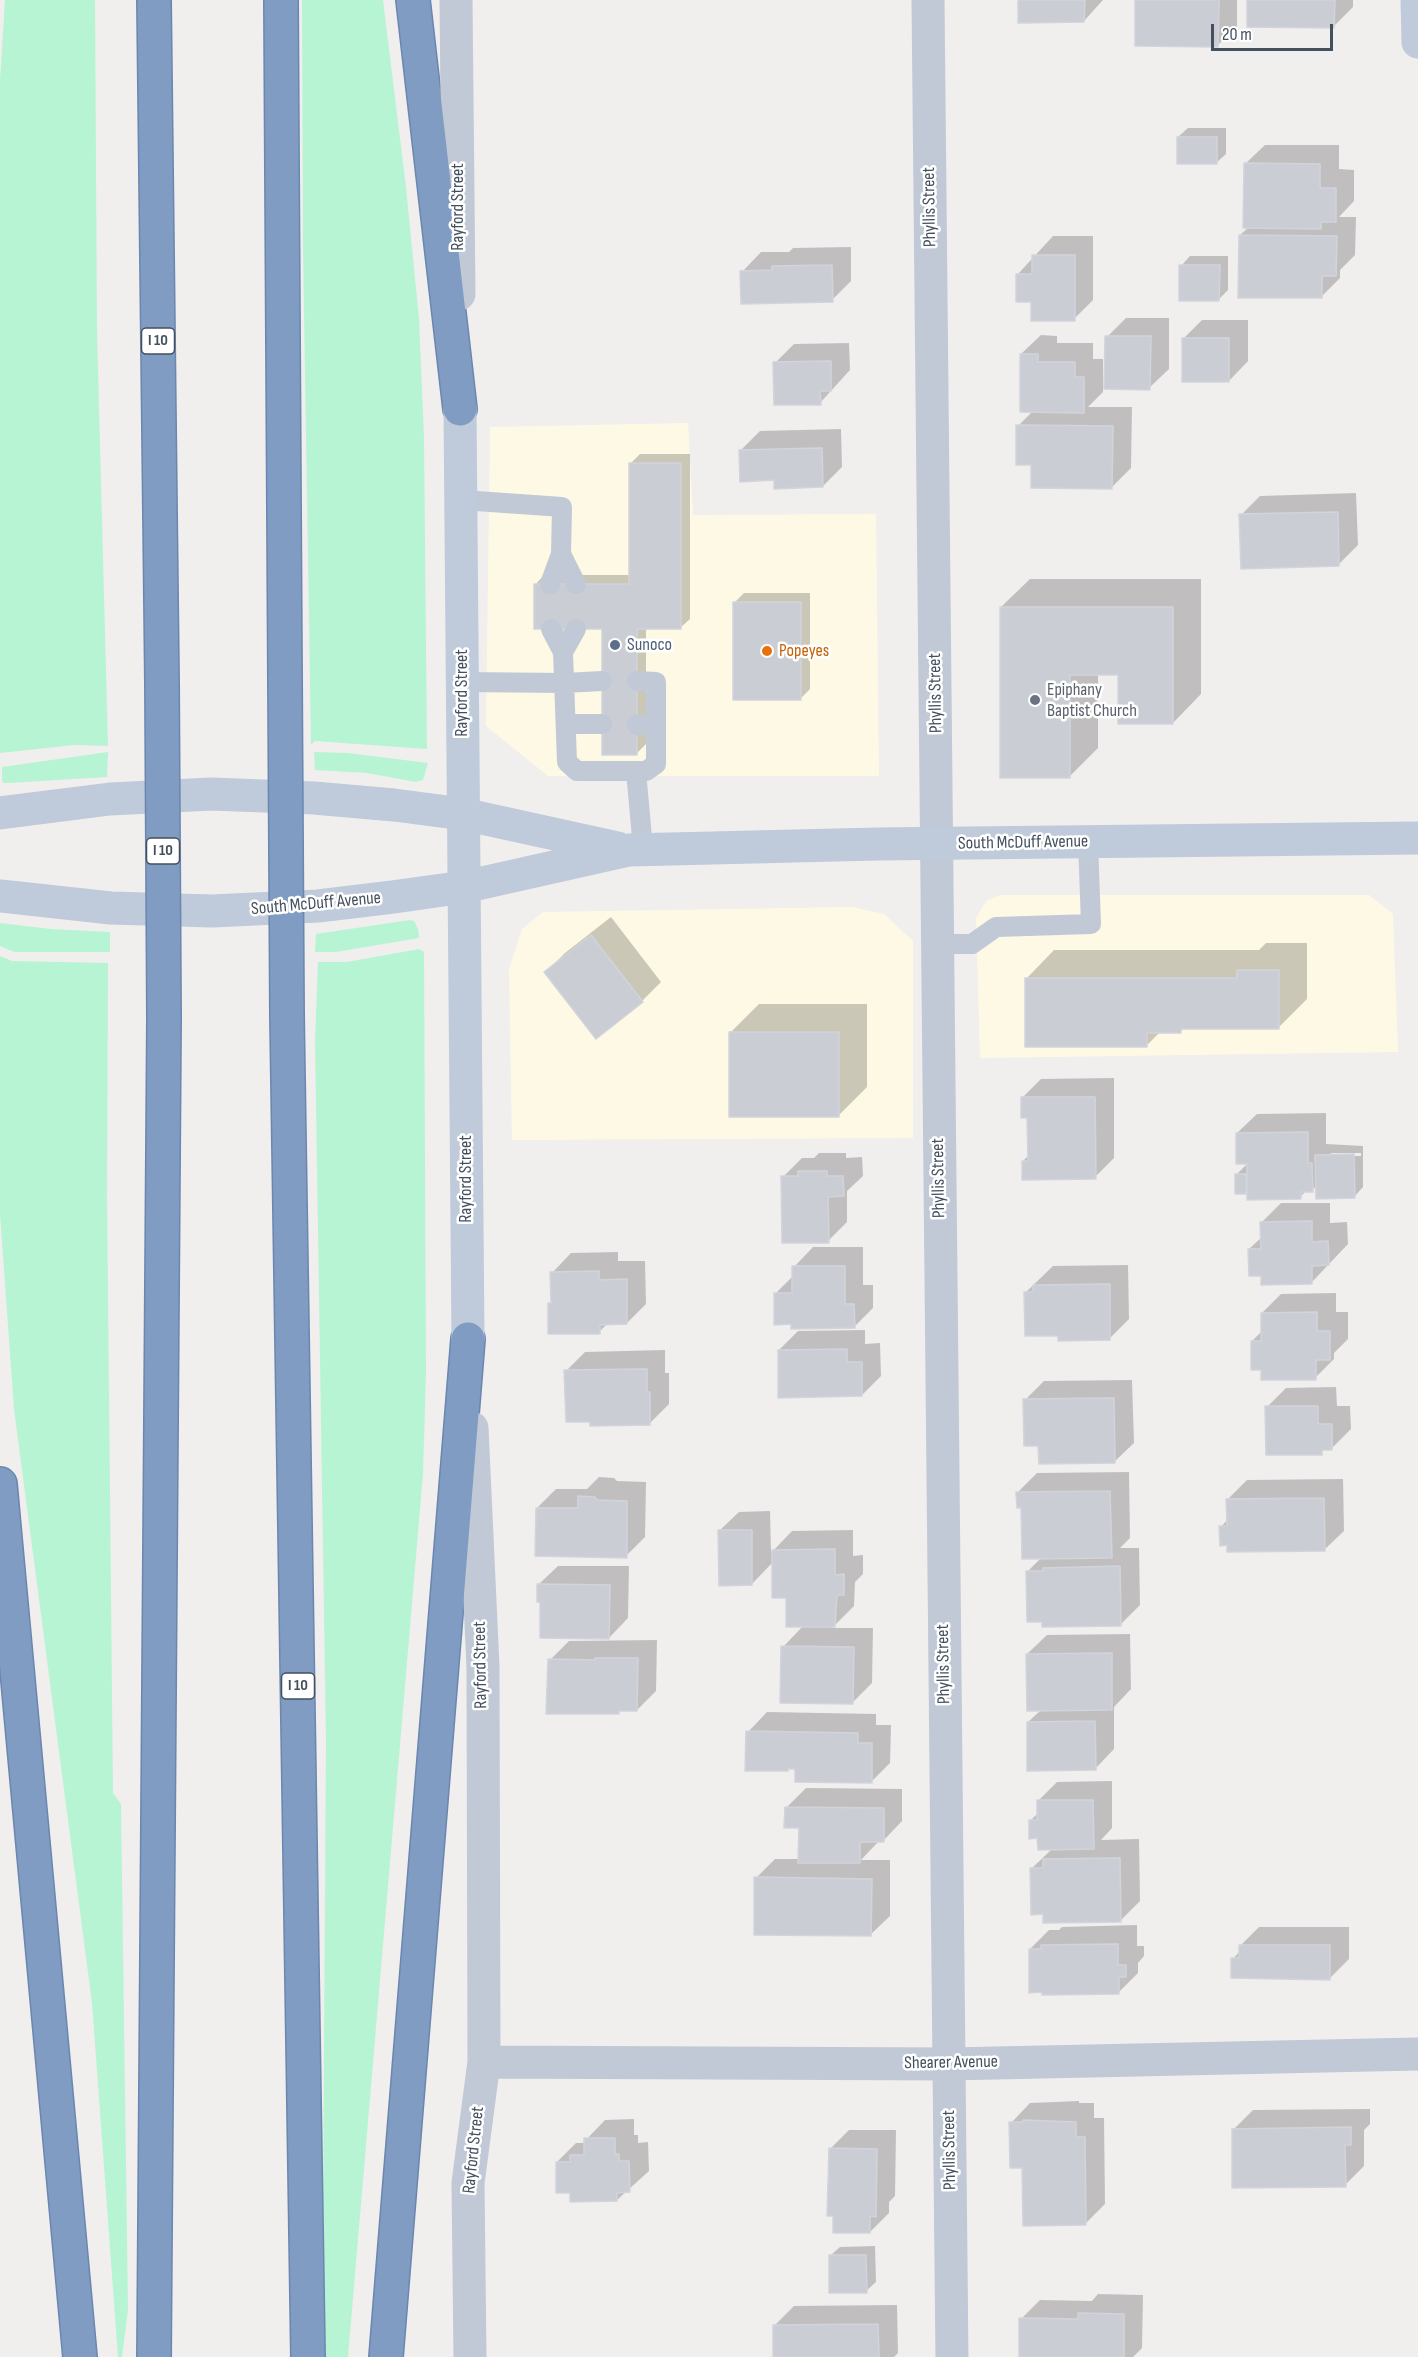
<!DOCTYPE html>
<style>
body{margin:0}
#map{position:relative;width:1418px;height:2357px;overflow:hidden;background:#f1eeee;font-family:"Sofia Sans Condensed",sans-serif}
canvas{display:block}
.scale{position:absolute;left:1211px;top:24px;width:122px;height:27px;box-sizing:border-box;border:3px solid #44505e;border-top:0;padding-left:8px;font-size:18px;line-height:21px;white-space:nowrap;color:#44505e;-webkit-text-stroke:4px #fff;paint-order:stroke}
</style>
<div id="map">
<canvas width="1418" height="2357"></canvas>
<div class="scale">20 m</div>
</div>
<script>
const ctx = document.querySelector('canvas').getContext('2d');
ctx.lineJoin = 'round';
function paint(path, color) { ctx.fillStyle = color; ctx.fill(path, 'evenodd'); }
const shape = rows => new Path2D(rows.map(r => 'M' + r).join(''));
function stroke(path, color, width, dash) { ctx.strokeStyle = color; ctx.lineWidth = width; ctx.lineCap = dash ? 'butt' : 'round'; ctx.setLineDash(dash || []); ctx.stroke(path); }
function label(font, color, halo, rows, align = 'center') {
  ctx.font = font + ' "Sofia Sans Condensed",sans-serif'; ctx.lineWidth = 5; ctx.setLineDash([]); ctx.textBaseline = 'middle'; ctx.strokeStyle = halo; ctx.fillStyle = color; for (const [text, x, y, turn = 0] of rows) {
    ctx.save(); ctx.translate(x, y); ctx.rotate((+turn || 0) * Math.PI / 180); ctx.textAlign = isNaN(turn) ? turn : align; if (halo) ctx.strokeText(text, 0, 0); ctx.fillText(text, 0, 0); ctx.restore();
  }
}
const commercial = shape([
 [688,423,693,515,876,514,879,776,548,776,486,726,490,427],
 [1000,895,1369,895,1393,914,1398,1052,980,1058,976,918,986,901],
 [852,907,884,914,913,941,913,1138,512,1140,509,969,522,929,543,912]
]);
const green = shape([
 [5,0,95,0,97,331,108,746,75,745,0,753,0,81],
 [302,0,383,0,406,187,419,319,424,437,427,749,315,741,311,745,303,248],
 [108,752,107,777,8,783,3,783,2,780,2,767],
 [314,752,348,753,428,763,423,780,416,782,367,773,315,770],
 [410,920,414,921,418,929,419,938,336,952,315,952,316,934],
 [0,923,51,929,110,932,110,952,14,952,0,946],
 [419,949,424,952,426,1372,423,1474,348,2357,322,2357,326,1742,315,1040,318,962,347,962],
 [0,956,12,961,108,963,107,1195,113,1793,121,1804,128,2310,122,2357,118,2357,92,2003,14,1409,0,1214]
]);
const shadow = shape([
 [1019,0,1103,0,1084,21],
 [1136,0,1237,0,1237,26,1218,45],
 [1249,0,1353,0,1353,7,1334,26],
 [1188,128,1226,128,1226,154,1216,163,1178,137],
 [1265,145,1339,145,1339,169,1354,170,1354,201,1339,217,1356,217,1355,255,1340,270,1340,278,1321,297,1240,235,1249,227,1245,164],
 [1053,236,1093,236,1093,300,1074,319,1033,301,1018,274],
 [851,247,851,281,832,300,742,272,761,252,789,252,793,248],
 [1190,256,1228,256,1228,290,1218,300,1181,266],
 [1126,318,1169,318,1169,369,1149,388,1107,337],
 [1202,320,1248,320,1248,361,1229,381,1183,339],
 [1041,335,1057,336,1057,343,1093,343,1093,359,1103,359,1103,392,1088,407,1132,407,1131,468,1112,487,1033,464,1018,426,1033,411,1021,354],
 [849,343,850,370,820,403,775,363,794,344],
 [841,429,842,467,823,486,775,479,741,450,760,431],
 [640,454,690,454,690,619,680,628,646,628,646,744,636,754,603,628,535,585,544,575,630,575,630,464],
 [1356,493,1358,545,1339,564,1241,515,1260,496],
 [1030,579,1201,579,1201,694,1173,723,1120,674,1098,674,1098,748,1070,776,1001,607],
 [744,593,810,593,810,689,801,698,734,603],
 [611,917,661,982,642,1001,546,972,565,953],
 [1266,943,1307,943,1307,999,1278,1028,1184,1028,1180,1031,1161,1031,1147,1045,1026,979,1054,950,1259,950],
 [759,1004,867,1004,867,1087,838,1116,731,1032],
 [1114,1078,1114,1158,1095,1177,1023,1161,1029,1155,1029,1117,1022,1098,1041,1079],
 [1326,1113,1326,1144,1363,1146,1363,1187,1354,1197,1317,1185,1312,1190,1307,1190,1300,1197,1249,1189,1245,1192,1236,1175,1248,1163,1237,1133,1257,1114],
 [1331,1153,1361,1153,1361,1156,1331,1156],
 [819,1153,846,1153,846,1158,862,1157,863,1176,847,1191,847,1222,828,1241,783,1177,802,1158,814,1158],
 [1281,1203,1330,1203,1330,1223,1347,1222,1348,1244,1312,1282,1262,1274,1249,1249,1262,1237,1262,1222],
 [813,1247,863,1247,863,1285,873,1285,873,1308,854,1327,793,1323,775,1294,794,1275,794,1267],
 [618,1252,618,1261,645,1261,646,1304,627,1323,608,1323,599,1332,550,1304,552,1301,552,1273,571,1253],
 [1128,1265,1129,1319,1110,1338,1060,1334,1025,1293,1053,1266],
 [1336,1293,1336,1312,1348,1312,1348,1339,1334,1353,1334,1359,1315,1378,1263,1368,1252,1341,1262,1331,1262,1313,1281,1294],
 [865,1330,865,1344,880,1343,881,1376,862,1395,779,1350,798,1331],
 [665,1350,665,1373,669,1373,669,1404,650,1423,566,1371,585,1352],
 [1132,1380,1134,1443,1114,1462,1039,1444,1025,1400,1044,1381],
 [1336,1387,1337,1406,1350,1406,1351,1429,1332,1448,1326,1448,1321,1453,1267,1407,1286,1388],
 [1129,1472,1130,1538,1120,1548,1139,1548,1140,1605,1121,1624,1027,1572,1041,1558,1018,1492,1037,1473],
 [599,1477,614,1478,617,1481,646,1482,645,1537,626,1556,537,1508,556,1489,587,1489],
 [1343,1479,1344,1531,1324,1550,1229,1544,1221,1527,1228,1519,1228,1499,1247,1480],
 [770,1511,771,1553,792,1531,853,1530,853,1556,863,1555,863,1574,855,1582,854,1606,832,1628,873,1628,872,1683,853,1702,783,1647,803,1626,787,1596,773,1562,752,1584,719,1531,739,1512],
 [558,1566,629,1566,628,1618,608,1639,542,1601,538,1585],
 [1130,1634,1131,1689,1114,1707,1114,1749,1095,1769,1028,1722,1041,1710,1027,1654,1047,1635],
 [657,1640,656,1691,637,1710,621,1709,618,1713,550,1660,569,1641],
 [767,1712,876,1714,876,1725,891,1725,890,1763,871,1782,797,1767,748,1732],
 [1112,1781,1112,1828,1101,1840,1139,1839,1140,1901,1121,1920,1045,1913,1031,1869,1052,1849,1039,1837,1030,1821,1039,1812,1038,1801,1057,1782],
 [806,1788,902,1789,902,1821,883,1841,879,1841,861,1860,890,1860,890,1916,870,1935,756,1878,775,1859,800,1859,801,1827,787,1807],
 [1137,1925,1137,1946,1144,1946,1144,1956,1138,1963,1138,1973,1118,1993,1030,1949,1049,1930,1059,1930,1062,1927],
 [1259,1927,1349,1927,1349,1959,1330,1978,1233,1959,1240,1951,1240,1946],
 [1079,2101,1079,2103,1094,2103,1094,2118,1104,2118,1105,2204,1086,2223,1023,2167,1011,2123,1030,2103],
 [1370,2109,1370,2124,1364,2130,1364,2166,1345,2185,1233,2130,1253,2110],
 [634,2119,634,2135,638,2135,638,2143,648,2142,649,2171,617,2200,572,2192,557,2162,576,2143,583,2143,605,2120],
 [849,2130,896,2130,895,2196,889,2202,889,2213,870,2232,830,2149],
 [875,2246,876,2282,866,2291,830,2256,840,2247],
 [1098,2294,1143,2295,1142,2348,1133,2357,1020,2357,1021,2319,1040,2300,1092,2301],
 [897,2305,898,2353,894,2357,775,2357,775,2325,794,2306]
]);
const building = shape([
 [1018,0,1085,0,1084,22,1018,23,1018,0],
 [1135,0,1219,0,1218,47,1135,46,1135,0],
 [1247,0,1335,0,1334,28,1247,27,1247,0],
 [1177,137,1217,137,1217,164,1177,164,1177,137],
 [1244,163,1320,164,1320,188,1336,188,1336,222,1321,222,1321,229,1243,228,1244,163],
 [1239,235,1337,236,1336,276,1322,276,1322,298,1238,298,1239,235],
 [1032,255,1075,255,1075,321,1031,321,1031,302,1016,302,1016,274,1032,274,1032,255],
 [832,265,833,302,741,304,740,271,772,270,772,266,832,265],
 [1179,265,1220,265,1219,301,1179,301,1179,265],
 [1105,336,1151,336,1150,390,1104,389,1105,336],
 [1182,338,1229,338,1229,382,1182,382,1182,338],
 [1020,354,1038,354,1038,362,1075,362,1075,377,1084,377,1084,413,1020,412,1020,354],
 [831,361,831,391,820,391,821,405,774,405,773,362,831,361],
 [1016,425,1113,426,1112,489,1031,488,1031,465,1016,465,1016,425],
 [822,448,823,487,774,489,774,480,740,482,739,450,822,448],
 [629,463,681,463,681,629,637,629,637,755,602,755,602,629,534,629,534,584,629,584,629,463],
 [1338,512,1339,566,1241,569,1239,514,1338,512],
 [733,602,801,602,801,700,733,700,733,602],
 [1000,607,1173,607,1173,724,1118,724,1118,675,1070,675,1070,778,1000,778,1000,607],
 [591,935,643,1002,596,1039,544,972,591,935],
 [1237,970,1279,970,1279,1029,1181,1029,1181,1033,1147,1033,1147,1047,1025,1047,1025,978,1237,978,1237,970],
 [729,1032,839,1032,839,1117,729,1117,729,1032],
 [1021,1097,1095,1097,1096,1179,1022,1180,1022,1161,1028,1161,1027,1118,1021,1118,1021,1097],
 [1308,1132,1308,1163,1312,1163,1313,1192,1301,1192,1301,1199,1247,1200,1247,1164,1236,1164,1236,1133,1308,1132],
 [1354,1154,1355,1198,1316,1199,1315,1155,1354,1154],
 [798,1171,827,1171,827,1176,843,1176,844,1196,828,1197,829,1243,782,1243,781,1176,798,1176,798,1171],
 [1235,1174,1246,1174,1246,1194,1235,1194,1235,1174],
 [1312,1221,1312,1242,1328,1241,1329,1265,1312,1266,1312,1284,1261,1285,1261,1276,1249,1276,1248,1249,1261,1249,1260,1222,1312,1221],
 [792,1266,845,1266,845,1304,854,1304,855,1328,791,1329,791,1324,774,1325,774,1293,792,1293,792,1266],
 [599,1271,599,1280,627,1279,627,1324,600,1325,600,1334,548,1334,548,1303,551,1303,550,1272,599,1271],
 [1110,1284,1110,1340,1058,1341,1058,1336,1025,1336,1024,1292,1033,1292,1033,1285,1110,1284],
 [1317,1312,1317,1331,1330,1331,1330,1360,1316,1360,1316,1380,1261,1380,1261,1370,1251,1370,1251,1341,1261,1341,1261,1313,1317,1312],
 [847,1349,847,1362,862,1362,862,1396,778,1398,778,1350,847,1349],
 [647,1369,647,1392,650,1392,650,1425,590,1426,590,1422,566,1422,564,1370,647,1369],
 [1114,1398,1115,1463,1039,1464,1038,1446,1024,1446,1023,1399,1114,1398],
 [1265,1406,1318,1406,1318,1424,1332,1424,1332,1450,1322,1450,1322,1455,1266,1455,1265,1406],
 [1110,1491,1112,1558,1022,1559,1021,1508,1017,1508,1016,1492,1110,1491],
 [578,1496,595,1497,597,1500,627,1501,627,1558,535,1556,536,1508,578,1508,578,1496],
 [1324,1498,1325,1551,1227,1552,1227,1545,1220,1546,1219,1526,1227,1526,1226,1499,1324,1498],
 [718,1530,752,1530,752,1585,719,1586,718,1530],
 [835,1549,835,1575,844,1574,844,1595,837,1595,835,1627,786,1627,786,1598,772,1598,772,1550,835,1549],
 [1120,1566,1121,1626,1042,1627,1042,1622,1027,1622,1026,1571,1043,1571,1043,1568,1120,1566],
 [537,1584,610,1585,609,1639,540,1638,540,1602,537,1602,537,1584],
 [781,1646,854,1647,853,1704,780,1703,781,1646],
 [1112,1653,1112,1710,1027,1711,1026,1654,1112,1653],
 [595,1658,638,1658,637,1711,619,1711,619,1714,546,1714,548,1659,595,1660,595,1658],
 [1095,1721,1096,1770,1027,1771,1027,1722,1095,1721],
 [746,1731,858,1733,858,1743,872,1743,872,1783,795,1782,795,1769,788,1769,788,1771,745,1771,746,1731],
 [1037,1800,1093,1800,1094,1849,1038,1850,1037,1838,1029,1839,1029,1820,1037,1820,1037,1800],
 [785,1807,884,1808,884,1842,860,1842,860,1863,798,1863,799,1828,784,1828,785,1807],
 [1120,1858,1121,1922,1043,1923,1043,1914,1031,1915,1030,1868,1043,1868,1043,1859,1120,1858],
 [754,1877,872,1879,871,1936,754,1935,754,1877],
 [1118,1944,1118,1965,1126,1965,1126,1977,1119,1977,1119,1994,1042,1995,1042,1992,1029,1993,1029,1949,1041,1949,1041,1945,1118,1944],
 [1239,1945,1330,1945,1330,1980,1231,1978,1231,1958,1239,1958,1239,1945],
 [1023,2120,1076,2122,1076,2137,1085,2137,1086,2225,1023,2226,1022,2168,1010,2168,1009,2122,1023,2122,1023,2120],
 [1351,2127,1351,2145,1345,2145,1346,2187,1232,2188,1232,2129,1351,2127],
 [584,2138,615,2138,615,2154,619,2154,619,2161,629,2161,630,2192,617,2193,617,2201,570,2202,570,2193,556,2193,556,2162,570,2162,570,2155,584,2155,584,2138],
 [829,2148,877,2149,876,2217,870,2216,870,2233,833,2233,833,2216,827,2216,829,2148],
 [829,2255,866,2255,867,2293,829,2293,829,2255],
 [1078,2313,1124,2314,1124,2357,1019,2357,1019,2318,1078,2319,1078,2313],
 [878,2324,879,2357,773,2357,773,2325,878,2324]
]);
const lane = shape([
 [462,500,562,507,561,554,576,584],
 [550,584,561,554],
 [551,629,563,652],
 [576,629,563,652,567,762,577,771,646,771,656,764,656,682,637,681],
 [462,682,565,683,602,681],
 [566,724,602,724],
 [637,725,656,724],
 [636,771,643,849],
 [937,944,972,944,996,927,1091,924,1088,842]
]);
const street = shape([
 [456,0,459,294],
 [928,0,952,2357],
 [484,2062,949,2064,1418,2054],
 [470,2357,468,2183,484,2062,483,1667,472,1428]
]);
const secondary = shape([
 [1417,0,1418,42],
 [460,409,468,1339],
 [0,813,110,799,212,794,314,798,394,805,463,814,618,848],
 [0,896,111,908,212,911,318,906,393,897,464,887,629,850,878,844,1418,838]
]);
const highway = shape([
 [154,0,162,683],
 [281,0,285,679],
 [413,0,460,409],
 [287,1016,308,2357],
 [0,1484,80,2357],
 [154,2357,164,1019],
 [386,2357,468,1339]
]);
const highwayBridge = shape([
 [285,679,287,1016],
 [162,683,164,1019]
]);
const markers = [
 [615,645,6,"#5c6f8a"],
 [767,651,6,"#e8710a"],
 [1035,700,6,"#6b7280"]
];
const shields = [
 [158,341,33],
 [163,851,33],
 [298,1686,33]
];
const shieldNames = [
 ["I 10",158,341],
 ["I 10",163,851],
 ["I 10",298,1686]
];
const streetNames = [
 ["Rayford Street",458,207,-90],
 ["Phyllis Street",930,207,-91],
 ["Rayford Street",462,693,-90],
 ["Phyllis Street",936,693,-91],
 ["South McDuff Avenue",1023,843,-1],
 ["South McDuff Avenue",316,904,-5],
 ["Phyllis Street",939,1178,-91],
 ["Rayford Street",466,1179,-90],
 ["Phyllis Street",944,1664,-91],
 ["Rayford Street",481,1665,-91],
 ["Shearer Avenue",951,2063,-1],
 ["Rayford Street",474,2150,-84],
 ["Phyllis Street",950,2150,-91]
];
const serviceNames = [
 ["Sunoco",627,645]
];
const foodNames = [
 ["Popeyes",779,651]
];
const worshipNames = [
 ["Epiphany",1047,690],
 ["Baptist Church",1047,711]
];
paint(commercial, '#fef9e5');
paint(green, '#b7f4d3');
paint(shadow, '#0003');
paint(building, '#cacdd4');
stroke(building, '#d2d4db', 1.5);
stroke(highway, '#6b87af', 36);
stroke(lane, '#c0c9d5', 20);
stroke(street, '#c0c9d5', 33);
stroke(secondary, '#bfcada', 33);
stroke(highway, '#809cc3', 33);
stroke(highwayBridge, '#6b87af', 36, []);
stroke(highwayBridge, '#809cc3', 33);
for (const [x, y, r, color] of markers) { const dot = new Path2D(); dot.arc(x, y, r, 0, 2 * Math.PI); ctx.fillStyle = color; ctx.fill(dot); stroke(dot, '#fff', 2); }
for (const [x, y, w] of shields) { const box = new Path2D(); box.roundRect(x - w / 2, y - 13, w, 26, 4.5); ctx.fillStyle = '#fff'; ctx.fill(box); stroke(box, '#44505e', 1.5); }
label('bold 16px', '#44505e', null, shieldNames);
label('18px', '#44505e', '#fff', streetNames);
label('18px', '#4e5e75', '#fff', serviceNames, 'left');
label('18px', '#c56008', '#fff', foodNames, 'left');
label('18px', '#5b616d', '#fff', worshipNames, 'left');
</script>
